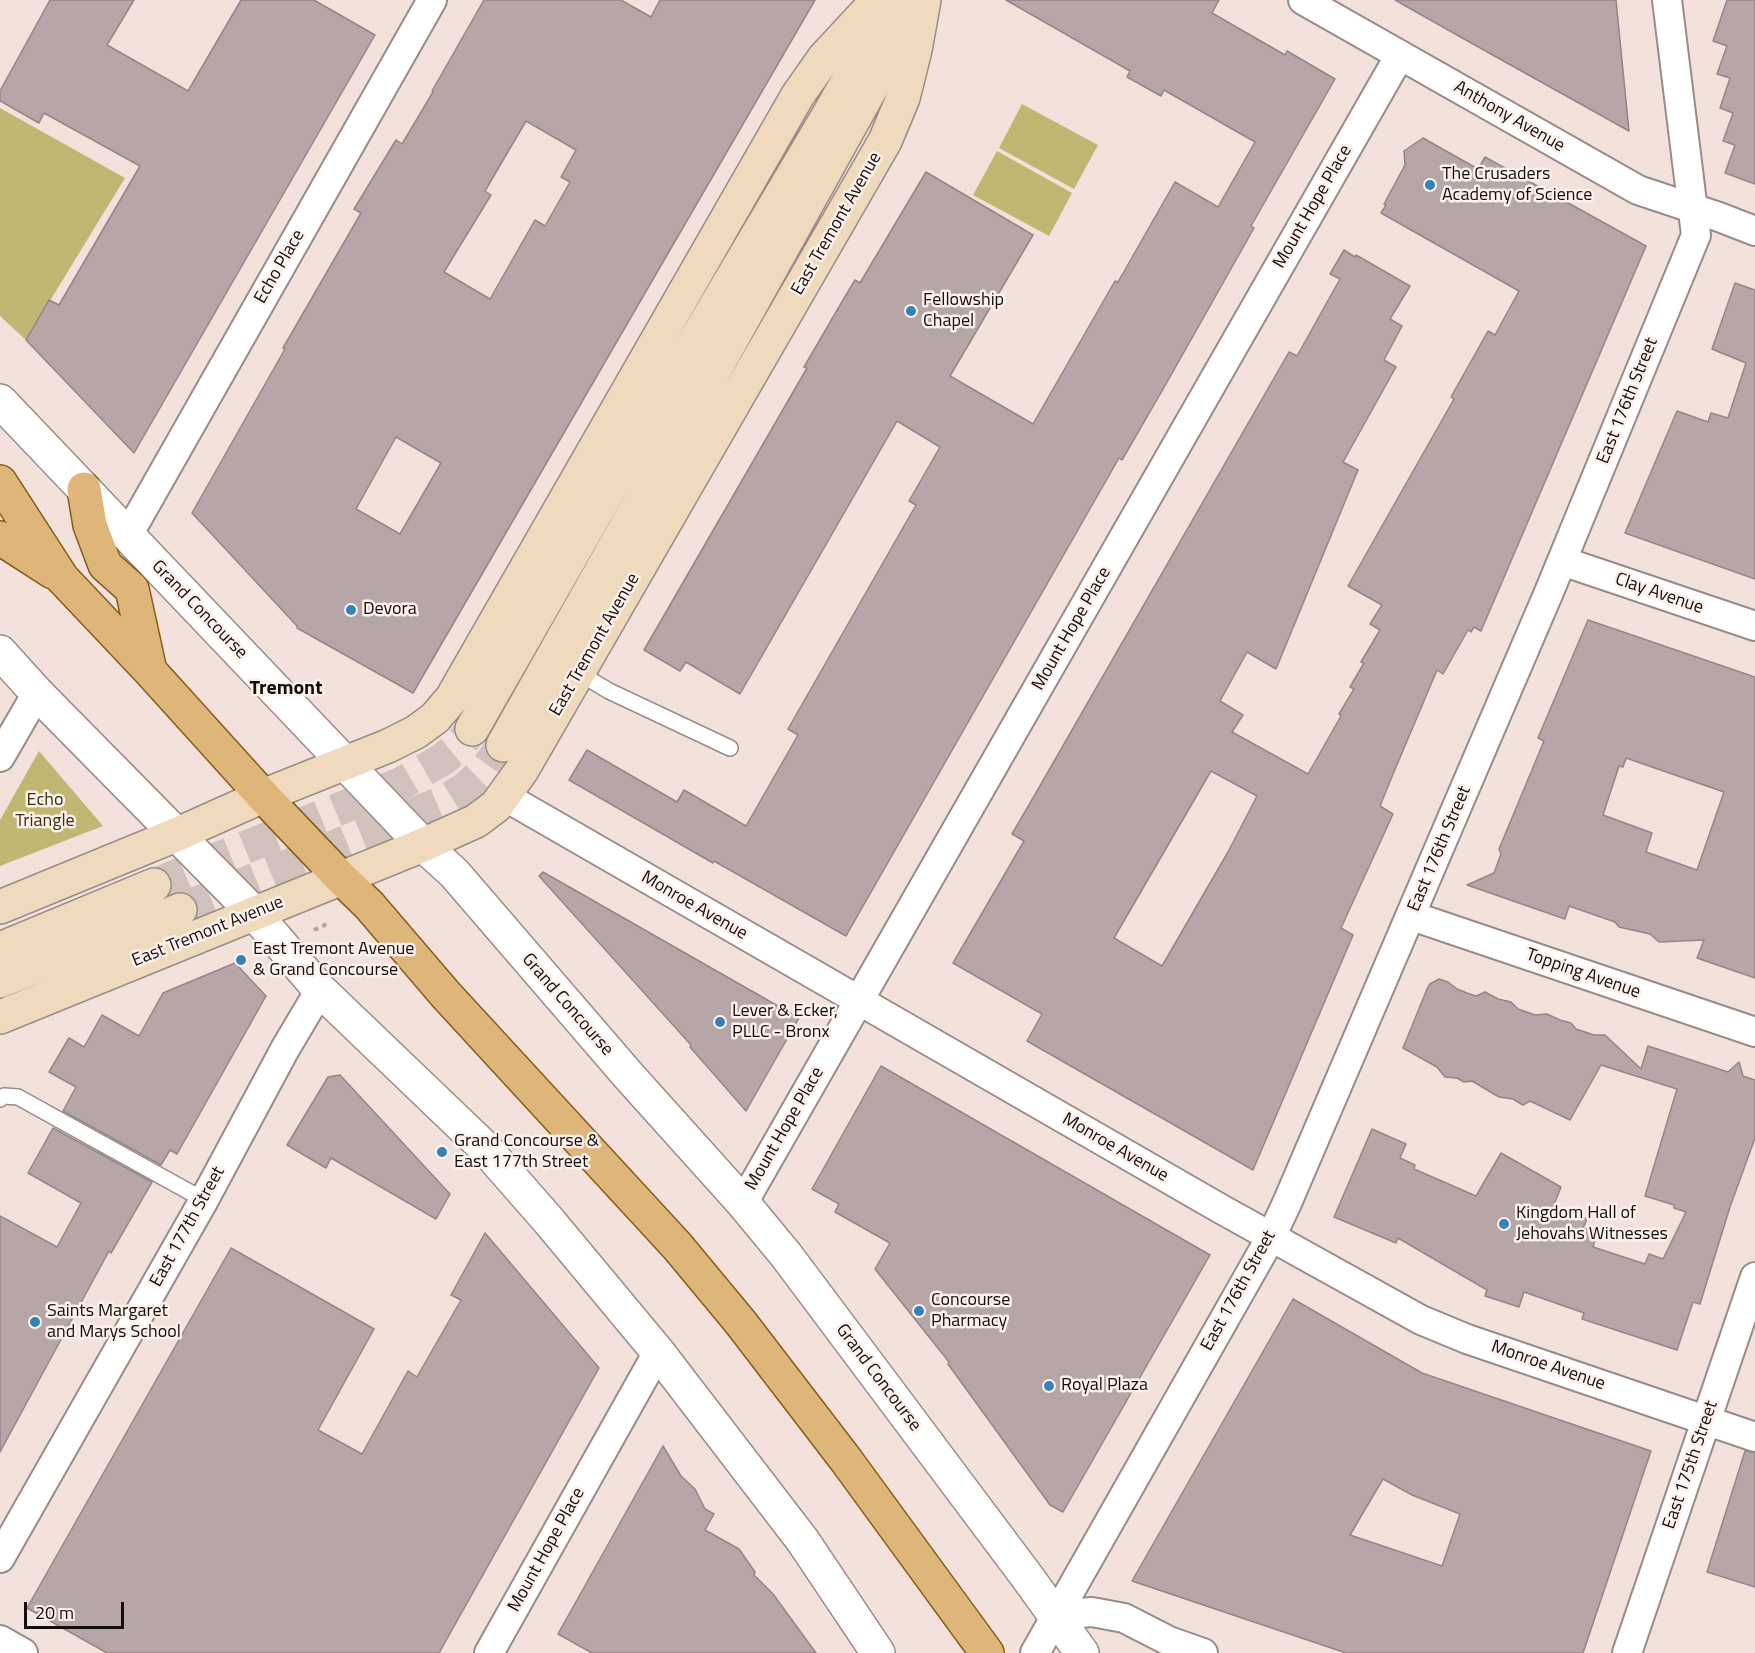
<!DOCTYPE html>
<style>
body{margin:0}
#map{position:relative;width:1755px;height:1653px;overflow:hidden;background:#f3e2dc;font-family:"Titillium Web",sans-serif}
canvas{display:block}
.scale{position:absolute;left:24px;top:1602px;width:100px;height:27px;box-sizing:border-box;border:3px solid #130e0c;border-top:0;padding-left:8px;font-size:18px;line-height:21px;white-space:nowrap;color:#130e0c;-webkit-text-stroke:4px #fef0eb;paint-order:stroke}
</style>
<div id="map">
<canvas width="1755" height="1653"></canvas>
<div class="scale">20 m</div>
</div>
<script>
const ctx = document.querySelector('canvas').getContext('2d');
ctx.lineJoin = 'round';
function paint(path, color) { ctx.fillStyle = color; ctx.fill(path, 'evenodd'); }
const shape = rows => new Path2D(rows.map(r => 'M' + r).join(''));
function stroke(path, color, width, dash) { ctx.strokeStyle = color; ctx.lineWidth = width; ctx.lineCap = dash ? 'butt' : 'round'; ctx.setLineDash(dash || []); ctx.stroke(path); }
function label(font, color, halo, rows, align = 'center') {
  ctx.font = font + ' "Titillium Web",sans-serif'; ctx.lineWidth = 5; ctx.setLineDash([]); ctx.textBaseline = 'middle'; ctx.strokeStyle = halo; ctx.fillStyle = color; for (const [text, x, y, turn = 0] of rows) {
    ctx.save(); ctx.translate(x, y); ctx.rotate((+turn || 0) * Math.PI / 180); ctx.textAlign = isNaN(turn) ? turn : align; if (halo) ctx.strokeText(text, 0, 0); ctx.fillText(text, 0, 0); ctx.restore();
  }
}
const green = shape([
 [1022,104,1098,145,1074,189,999,148],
 [0,108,125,178,26,340,0,316],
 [997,151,1072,193,1049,236,973,195],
 [39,751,103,826,0,866,0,820]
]);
const building = shape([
 [50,0,134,0,107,45,188,91,241,0,314,0,375,35,134,453,26,340,49,300,59,305,140,166,44,113,39,123,0,101,0,91,50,0],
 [484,0,621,0,651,17,660,0,815,0,413,693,297,628,297,626,192,513,285,349,283,348,361,213,354,209,396,140,402,144,433,92,432,91,484,0],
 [526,121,576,150,561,177,570,182,545,226,535,220,490,299,444,272,491,195,485,191,526,121],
 [396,437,441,463,400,534,356,509,396,437],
 [1006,0,1219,0,1212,13,1285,55,1287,51,1335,79,1251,226,1254,228,1166,384,1122,460,1119,458,846,936,714,861,713,863,569,780,587,750,677,802,684,790,746,826,798,735,788,729,916,505,909,501,940,447,897,421,740,694,686,662,680,671,644,650,807,368,804,367,843,300,855,280,860,283,926,172,1033,235,950,376,1033,424,1115,281,1118,282,1175,182,1218,207,1255,142,1164,90,1161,96,1127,77,1130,71,1006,0],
 [1395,0,1616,0,1629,131,1473,44,1395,0],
 [1727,0,1755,0,1755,184,1725,173,1735,145,1723,141,1733,113,1720,108,1730,78,1717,74,1727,46,1713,41,1727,0],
 [1423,138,1478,169,1485,157,1646,246,1481,631,1474,627,1471,632,1468,630,1443,674,1437,670,1391,779,1380,806,1393,814,1341,928,1353,935,1253,1170,1027,1041,1042,1014,953,963,1024,841,1012,834,1033,798,1289,352,1297,356,1340,279,1330,274,1344,250,1355,257,1356,255,1410,286,1390,319,1402,326,1384,360,1396,367,1343,462,1358,470,1276,669,1247,652,1220,701,1243,715,1232,732,1308,774,1341,716,1339,714,1354,689,1350,687,1364,663,1361,662,1380,630,1370,624,1382,605,1348,586,1454,399,1451,397,1488,331,1495,335,1519,291,1381,213,1386,205,1384,204,1405,165,1404,151,1423,138],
 [1211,771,1257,796,1228,852,1162,966,1114,938,1211,771],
 [1735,283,1755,290,1755,579,1625,533,1677,411,1708,422,1711,413,1728,418,1746,363,1712,349,1735,283],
 [1588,620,1755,677,1755,978,1697,958,1704,940,1659,942,1650,934,1619,927,1615,922,1569,906,1565,919,1467,885,1494,873,1501,854,1499,849,1544,741,1538,738,1588,620],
 [1626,758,1724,792,1697,870,1646,852,1652,833,1603,815,1619,766,1623,767,1626,758],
 [543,872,799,1018,746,1111,690,1047,691,1045,539,876,543,872],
 [235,963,266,996,177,1154,170,1150,161,1165,63,1111,76,1087,49,1072,69,1038,84,1047,102,1015,139,1036,163,993,235,963],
 [1439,979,1448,982,1457,989,1467,993,1476,996,1485,992,1498,999,1511,1002,1518,1009,1535,1015,1547,1014,1560,1020,1571,1023,1576,1029,1594,1035,1605,1035,1641,1069,1648,1046,1728,1072,1739,1062,1743,1076,1755,1080,1755,1138,1730,1207,1700,1304,1693,1302,1677,1350,1582,1319,1584,1313,1524,1292,1519,1307,1485,1296,1487,1290,1398,1238,1396,1243,1334,1217,1372,1129,1406,1144,1400,1158,1415,1165,1414,1169,1476,1196,1501,1153,1561,1187,1553,1207,1587,1219,1583,1228,1597,1233,1593,1247,1645,1264,1649,1254,1663,1259,1686,1212,1674,1208,1674,1205,1645,1196,1677,1089,1601,1065,1570,1120,1530,1101,1523,1105,1513,1099,1499,1097,1472,1081,1464,1082,1457,1078,1445,1077,1437,1067,1403,1048,1427,989,1430,984,1439,979],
 [881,1066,1210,1255,1063,1512,1050,1505,948,1364,949,1362,875,1269,890,1243,835,1212,839,1204,812,1189,881,1066],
 [340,1075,450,1194,436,1219,331,1158,326,1168,287,1145,328,1077,340,1075],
 [53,1128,152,1182,111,1253,109,1251,0,1452,0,1216,57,1247,81,1203,28,1173,53,1128],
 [485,1233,599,1368,439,1653,107,1653,27,1608,231,1248,374,1329,318,1430,362,1454,408,1371,417,1377,461,1300,451,1295,485,1233],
 [1293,1299,1422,1373,1651,1451,1583,1653,1346,1653,1132,1581,1293,1299],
 [1383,1479,1412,1495,1460,1514,1442,1566,1350,1535,1383,1479],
 [663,1446,681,1476,695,1489,705,1509,714,1514,705,1530,739,1549,755,1572,754,1575,773,1594,816,1653,592,1653,558,1634,663,1446],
 [1745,1451,1755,1453,1755,1587,1707,1572,1745,1451]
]);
const secondaryTunnel = shape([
 [154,885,402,783,443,759,458,747,472,729],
 [180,910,445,801,466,788,487,768,503,745]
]);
const path = shape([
 [314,930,327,924]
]);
const service = shape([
 [579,673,609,691,730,748],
 [0,1099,4,1096,18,1097,204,1200]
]);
const minor = shape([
 [1303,0,1638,190,1719,217,1755,231],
 [128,535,432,0],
 [1562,561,1755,626],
 [0,757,37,693],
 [504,796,1221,1209,1421,1320,1467,1339,1755,1437],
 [1412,916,1755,1032],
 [743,1203,1400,55],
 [0,1558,204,1200,285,1049,320,990],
 [1056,1615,1092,1612,1124,1618,1169,1641,1203,1653],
 [0,1640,23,1653],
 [489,1653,658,1352],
 [1035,1653,1271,1237,1287,1203,1549,592,1687,257,1696,235,1667,0],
 [1627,1653,1755,1277]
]);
const tertiary = shape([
 [0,401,423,845,454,873,628,1075,743,1203,786,1255,1028,1578,1082,1653],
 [0,652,37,693,254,913,320,990,485,1148,549,1221,658,1352,803,1541,878,1653]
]);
const secondary = shape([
 [472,729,679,368,831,111,892,4],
 [503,745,708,382,911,16],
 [0,907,178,834,263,796,388,746,416,732,435,718,452,698,461,682,798,95,824,58,878,0],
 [0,949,154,885],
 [0,981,180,910],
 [0,1017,423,845,476,821,496,806,522,770,885,141,903,98,915,50,924,0]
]);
const primary = shape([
 [0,482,62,578,150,671,263,796,340,877,369,905,446,995,678,1247,741,1323,846,1460,987,1653],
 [84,489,90,525,105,565,132,589,150,671],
 [0,538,53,572]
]);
const markers = [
 [1430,185,6,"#3582b4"],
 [911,311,6,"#3582b4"],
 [351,610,6,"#3582b4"],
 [241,960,6,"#3582b4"],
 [720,1022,6,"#3582b4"],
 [442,1152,6,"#3582b4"],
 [1504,1224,6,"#3582b4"],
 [919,1311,6,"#3582b4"],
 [35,1322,6,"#3582b4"],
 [1049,1386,6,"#3582b4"]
];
const streetNames = [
 ["Anthony Avenue",1509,117,30],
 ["Mount Hope Place",1313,207,-60],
 ["East Tremont Avenue",837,224,-60],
 ["Echo Place",280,267,-60],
 ["East 176th Street",1628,401,-68],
 ["Clay Avenue",1659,594,19],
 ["Grand Concourse",199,610,46],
 ["Mount Hope Place",1072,629,-60],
 ["East Tremont Avenue",595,645,-60],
 ["East 176th Street",1440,849,-67],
 ["Monroe Avenue",694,906,30],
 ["East Tremont Avenue",208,932,-22],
 ["Topping Avenue",1583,974,19],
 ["Grand Concourse",567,1005,49],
 ["Mount Hope Place",785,1129,-60],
 ["Monroe Avenue",1115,1148,30],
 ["East 177th Street",188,1227,-61],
 ["East 176th Street",1239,1291,-61],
 ["Monroe Avenue",1548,1366,19],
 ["Grand Concourse",878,1378,53],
 ["East 175th Street",1691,1465,-71],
 ["Mount Hope Place",547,1550,-61]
];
const poiNames = [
 ["The Crusaders",1442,175],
 ["Academy of Science",1442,196],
 ["Fellowship",923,301],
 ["Chapel",923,322],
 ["Devora",363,610],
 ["East Tremont Avenue",253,950],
 ["& Grand Concourse",253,971],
 ["Lever & Ecker,",732,1012],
 ["PLLC - Bronx",732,1033],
 ["Grand Concourse &",454,1142],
 ["East 177th Street",454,1163],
 ["Kingdom Hall of",1516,1214],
 ["Jehovahs Witnesses",1516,1235],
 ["Concourse",931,1301],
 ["Pharmacy",931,1322],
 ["Saints Margaret",47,1312],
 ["and Marys School",47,1333],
 ["Royal Plaza",1061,1386]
];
const parkNames = [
 ["Echo",45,801],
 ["Triangle",45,822]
];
const neighbourhoodNames = [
 ["Tremont",286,689]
];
paint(green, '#c0b872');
paint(building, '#b7a6a8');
stroke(building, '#968588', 1.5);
stroke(secondaryTunnel, '#d1c2bd', 33, [33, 16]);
stroke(service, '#9b8b86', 18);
stroke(minor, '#9b8b86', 32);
stroke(tertiary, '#9b8b86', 36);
stroke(secondary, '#9b8b86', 36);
stroke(primary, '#895b1a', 36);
stroke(path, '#afa29d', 4, [4.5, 4.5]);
stroke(service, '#fff', 15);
stroke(minor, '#fff', 28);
stroke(tertiary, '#fff', 33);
stroke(secondary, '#efdabd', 33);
stroke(primary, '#dfb67a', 33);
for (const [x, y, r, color] of markers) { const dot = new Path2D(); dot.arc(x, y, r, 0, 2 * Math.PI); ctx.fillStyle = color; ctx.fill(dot); stroke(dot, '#fef0eb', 2); }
label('18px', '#130e0c', '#fef0eb', streetNames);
label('18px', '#130e0c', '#fef0eb', poiNames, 'left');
label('18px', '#36320f', '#fef0eb', parkNames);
label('bold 20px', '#130e0c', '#fef0eb', neighbourhoodNames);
</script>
